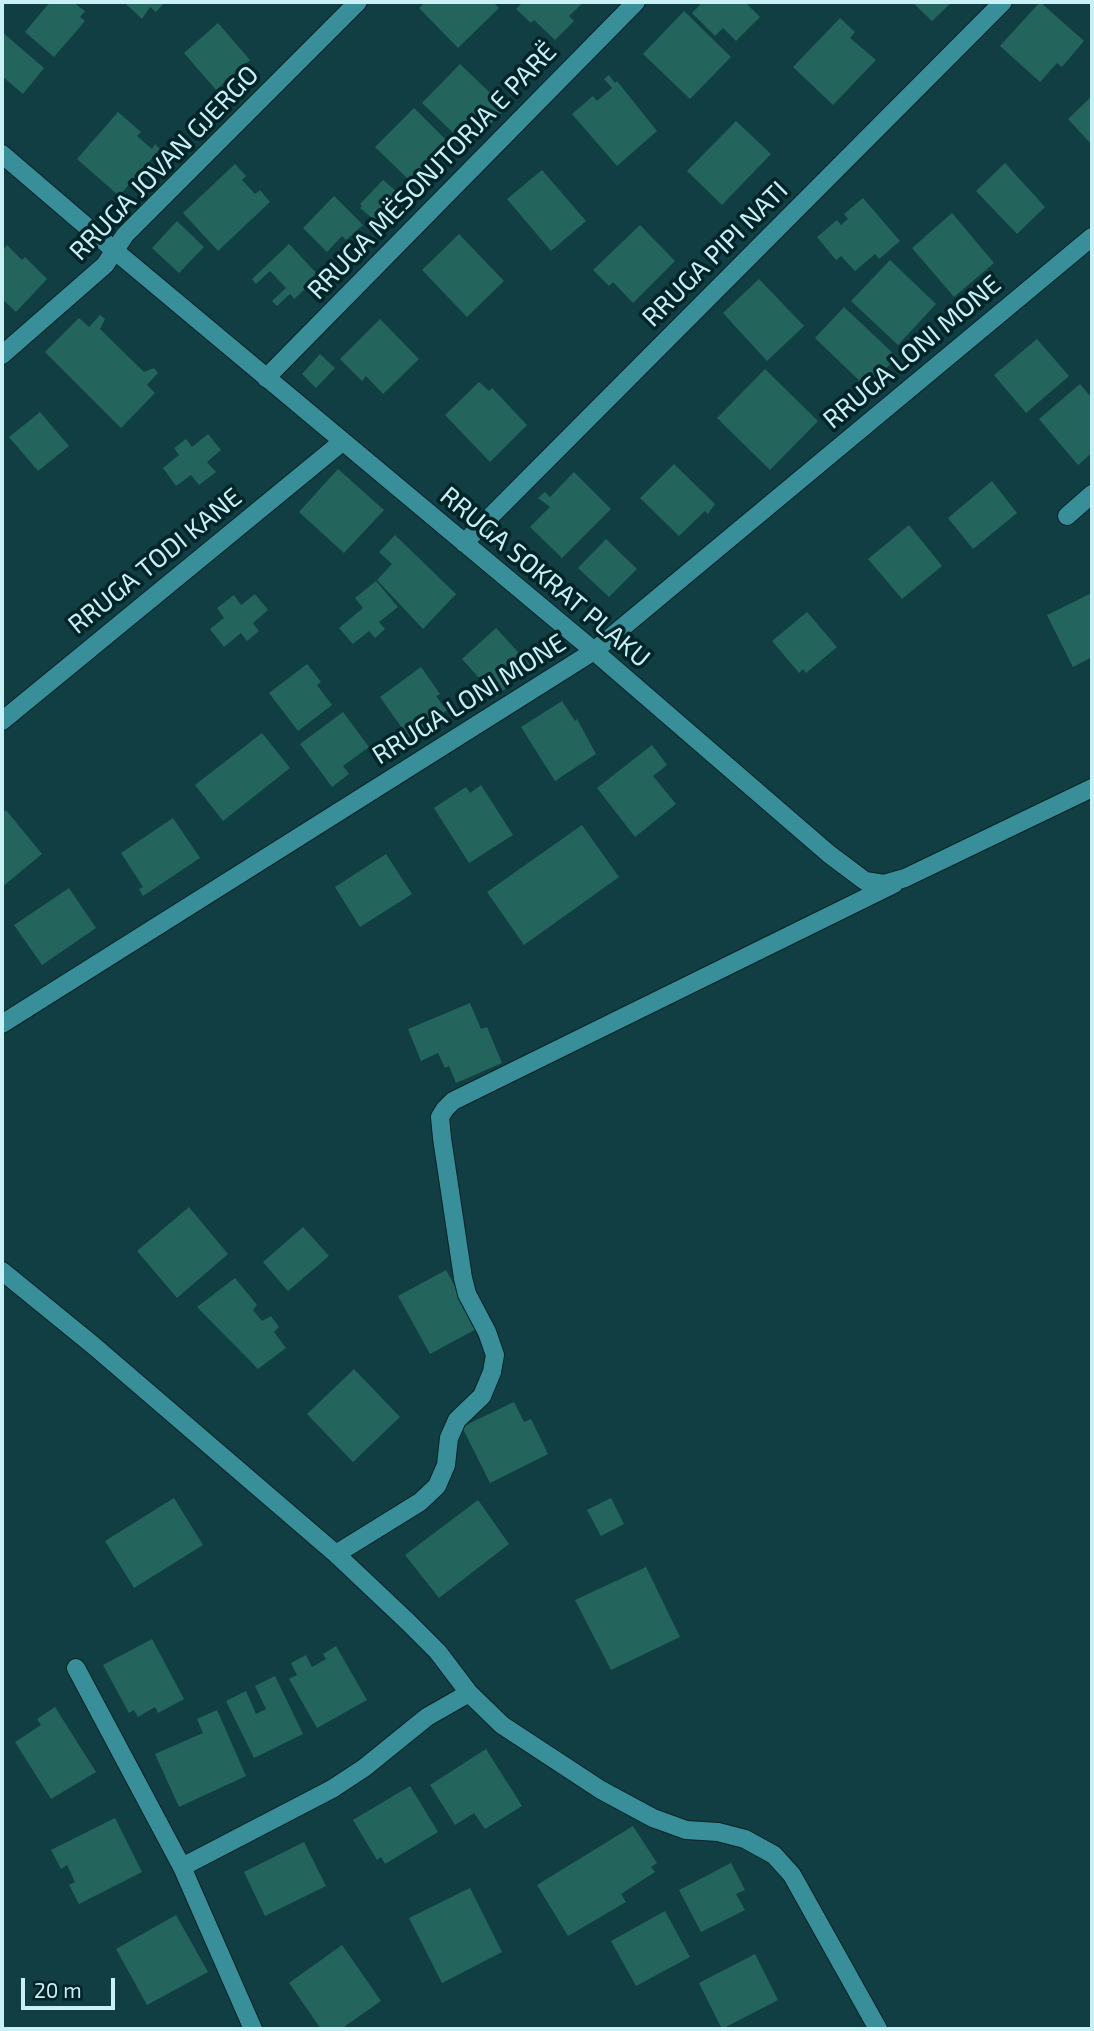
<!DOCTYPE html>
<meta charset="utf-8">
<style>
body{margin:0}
#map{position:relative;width:1094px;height:2031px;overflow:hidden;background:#103e43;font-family:"Exo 2",sans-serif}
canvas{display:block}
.frame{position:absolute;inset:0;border:4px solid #c8f0f5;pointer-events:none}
.scale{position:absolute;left:21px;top:1978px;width:94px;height:32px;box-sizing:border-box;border:4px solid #c8f0f5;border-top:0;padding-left:9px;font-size:21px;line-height:24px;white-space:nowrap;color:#c8f0f5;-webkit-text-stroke:5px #002428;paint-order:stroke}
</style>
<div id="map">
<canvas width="1094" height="2031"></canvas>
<div class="frame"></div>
<div class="scale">20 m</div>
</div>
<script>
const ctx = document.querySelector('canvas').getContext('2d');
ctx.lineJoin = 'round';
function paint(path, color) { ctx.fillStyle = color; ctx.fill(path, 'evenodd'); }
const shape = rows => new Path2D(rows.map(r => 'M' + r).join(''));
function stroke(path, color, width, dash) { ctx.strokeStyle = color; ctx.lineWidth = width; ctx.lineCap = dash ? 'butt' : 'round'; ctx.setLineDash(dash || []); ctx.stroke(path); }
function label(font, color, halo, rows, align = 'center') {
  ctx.font = font + ' "Exo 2",sans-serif'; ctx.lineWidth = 7; ctx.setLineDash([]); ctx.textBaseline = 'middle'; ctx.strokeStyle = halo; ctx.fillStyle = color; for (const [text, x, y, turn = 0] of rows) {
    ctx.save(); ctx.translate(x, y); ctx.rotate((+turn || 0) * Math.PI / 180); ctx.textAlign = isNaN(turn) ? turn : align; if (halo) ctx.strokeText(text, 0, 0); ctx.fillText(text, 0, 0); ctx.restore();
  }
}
const building = shape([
 [50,2,73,2,85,11,80,17,85,21,54,57,25,32],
 [124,2,165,2,156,12,150,7,142,19],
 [425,2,493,2,499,8,458,48,419,8],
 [523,2,584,2,569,16,574,21,555,40,534,20,531,23,516,9],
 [698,2,745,2,760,17,736,41,723,28,715,36,692,13,700,5],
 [912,2,952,2,932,21],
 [1040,2,1084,41,1062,67,1057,63,1040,82,1000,46],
 [684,11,731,57,690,99,643,54],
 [840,18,855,32,850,38,876,60,833,105,793,67],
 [218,23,250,60,216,90,184,53],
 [2,32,44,68,23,94,2,76],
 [460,64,506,108,468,147,422,103],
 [609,75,615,83,617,81,657,131,617,166,572,114,593,96,597,101,612,88,604,79],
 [1092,96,1092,145,1068,119],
 [414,108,447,141,443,144,446,148,411,182,375,147],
 [118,112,141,132,137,136,152,149,155,144,160,149,119,196,77,159],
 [736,121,771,154,722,205,687,171],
 [1005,163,1045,207,1017,234,976,191],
 [235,164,246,176,242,180,255,194,260,190,270,202,218,251,183,213],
 [542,170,586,221,551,251,507,199],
 [383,180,408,201,383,227,360,208,362,206,360,204],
 [334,196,363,225,346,240,342,236,327,252,303,228],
 [863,198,900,241,879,259,875,254,855,271,841,256,836,260,817,237,837,220,841,225,848,219,844,214],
 [952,213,994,263,954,297,912,248],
 [177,221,204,247,179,273,152,248],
 [640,225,675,261,633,303,613,282,609,286,593,270],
 [459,234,504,281,467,317,422,270],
 [289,244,319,276,294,299,290,294,277,306,272,301,286,288,270,271,256,284,252,279],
 [7,245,22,260,25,257,47,279,16,312,2,299,2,251],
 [890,260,936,304,898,345,851,301],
 [759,279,804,326,767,361,723,313],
 [844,307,897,357,867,388,815,338],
 [100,315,105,319,100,329,144,372,154,368,158,373,147,385,155,393,121,428,45,352,79,318,89,327],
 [380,319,419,359,383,394,366,376,362,381,340,359],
 [1037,339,1069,376,1026,413,994,375],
 [320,354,335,368,316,388,302,374],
 [765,369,818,421,770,470,717,418],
 [479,382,489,391,492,388,527,425,490,462,445,415],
 [1080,384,1092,398,1092,435,1090,436,1092,439,1092,453,1078,465,1039,419],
 [40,412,69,446,38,471,9,437],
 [208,434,221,450,207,462,216,472,199,485,191,475,176,486,163,468,179,455,174,448,186,439,192,447],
 [674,464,715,504,708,514,705,511,679,536,640,498],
 [338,469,384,510,344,553,299,512],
 [574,472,611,509,562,558,530,527,550,507,538,498,545,492,550,497],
 [992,481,1017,513,973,549,948,518],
 [909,525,942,566,902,599,868,559],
 [395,535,456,594,423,629,377,580,392,564,379,552],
 [606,539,637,569,609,597,578,568],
 [376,581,398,607,379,622,385,629,375,638,369,631,353,644,339,628,363,608,355,598],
 [1092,593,1092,657,1073,667,1047,615],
 [255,594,268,610,253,623,259,631,247,641,241,633,224,647,210,629,224,618,217,608,234,595,241,605],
 [807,612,837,647,806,673,803,669,799,673,772,641],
 [496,628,531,666,496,697,462,659],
 [307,664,321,682,317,685,332,705,298,731,269,693],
 [421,667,440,694,436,696,444,707,447,704,450,708,409,738,380,697],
 [562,701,575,721,577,719,596,754,555,781,521,727],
 [343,712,369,747,343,766,349,774,332,787,300,744],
 [262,733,290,768,223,821,195,785],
 [652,745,667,765,653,776,676,804,635,837,597,788],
 [481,785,513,835,469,863,434,808,466,787,470,793],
 [6,810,42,854,2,887,2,813],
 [173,818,200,858,143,896,139,889,143,887,121,853],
 [582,825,619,877,524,945,487,892],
 [386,854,412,894,360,927,335,887],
 [69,888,96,928,42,965,14,925],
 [470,1003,481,1029,487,1027,502,1063,456,1083,449,1066,445,1068,438,1053,421,1061,408,1029],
 [189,1207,228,1254,177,1298,137,1251],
 [303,1227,329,1256,288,1291,263,1262],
 [446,1270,478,1328,430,1354,398,1296],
 [235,1278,257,1305,253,1310,262,1321,271,1316,279,1327,274,1332,286,1348,258,1369,197,1307],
 [354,1369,400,1417,353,1462,307,1414],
 [514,1402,524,1422,531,1419,548,1454,490,1483,462,1427],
 [174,1498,203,1545,134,1588,105,1541],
 [611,1498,624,1524,601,1536,587,1510],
 [478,1500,509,1544,439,1598,405,1555],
 [646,1567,680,1637,611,1670,575,1600],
 [152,1639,184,1699,158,1713,155,1707,138,1717,134,1710,129,1713,103,1665],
 [336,1646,367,1700,317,1728,289,1679,297,1675,291,1663,306,1655,312,1667,326,1659,323,1654],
 [275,1676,303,1734,254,1758,226,1701,246,1691,256,1714,266,1709,255,1686],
 [55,1707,96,1772,51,1799,15,1742,41,1725,37,1719],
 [217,1710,246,1776,179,1807,155,1754,203,1733,197,1719],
 [486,1749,522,1806,485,1829,474,1813,455,1825,430,1785],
 [410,1786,438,1832,385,1864,381,1857,377,1860,353,1820],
 [115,1818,142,1872,79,1904,69,1885,75,1882,67,1865,61,1869,51,1850],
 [633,1826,657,1863,651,1867,655,1872,621,1894,626,1902,568,1936,537,1885],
 [304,1842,326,1886,265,1916,244,1872],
 [731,1863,745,1890,736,1894,745,1910,701,1932,679,1890],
 [470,1888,502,1952,442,1983,409,1918],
 [665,1911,690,1957,636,1986,611,1941],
 [176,1915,208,1972,147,2005,116,1949],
 [342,1945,381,2001,341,2029,321,2029,289,1983],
 [755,1954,778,2000,722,2029,699,1983]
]);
const minor = shape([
 [2,154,114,250,594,651,829,854,865,881,884,884,905,878,1092,788],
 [2,355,105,265,125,235,358,2],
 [266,378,636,2],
 [1067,516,1092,494],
 [464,543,1003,2],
 [2,721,342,442],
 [2,1024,594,651,1092,237],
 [2,1271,94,1346,336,1554,408,1622,438,1652,469,1693,502,1725,601,1790,653,1818,686,1830,718,1832,745,1839,774,1855,792,1875,878,2029],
 [336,1554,420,1502,437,1486,446,1465,449,1438,457,1420,482,1396,492,1372,495,1355,487,1332,467,1294,463,1278,442,1138,440,1117,445,1109,453,1101,894,884],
 [76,1668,182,1867,253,2029],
 [182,1867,332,1789,364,1768,427,1717,469,1693]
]);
const streetNames = [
 ["RRUGA JOVAN GJERGO",164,163,-46],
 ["RRUGA MËSONJTORJA E PARË",432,171,-46],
 ["RRUGA PIPI NATI",715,254,-45],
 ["RRUGA LONI MONE",912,352,-40],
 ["RRUGA TODI KANE",155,561,-39],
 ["RRUGA SOKRAT PLAKU",545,577,40],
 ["RRUGA LONI MONE",469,699,-32]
];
paint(building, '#23645d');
stroke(minor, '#082326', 20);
stroke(minor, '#398f99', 18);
label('26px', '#c8f0f5', '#002428', streetNames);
</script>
